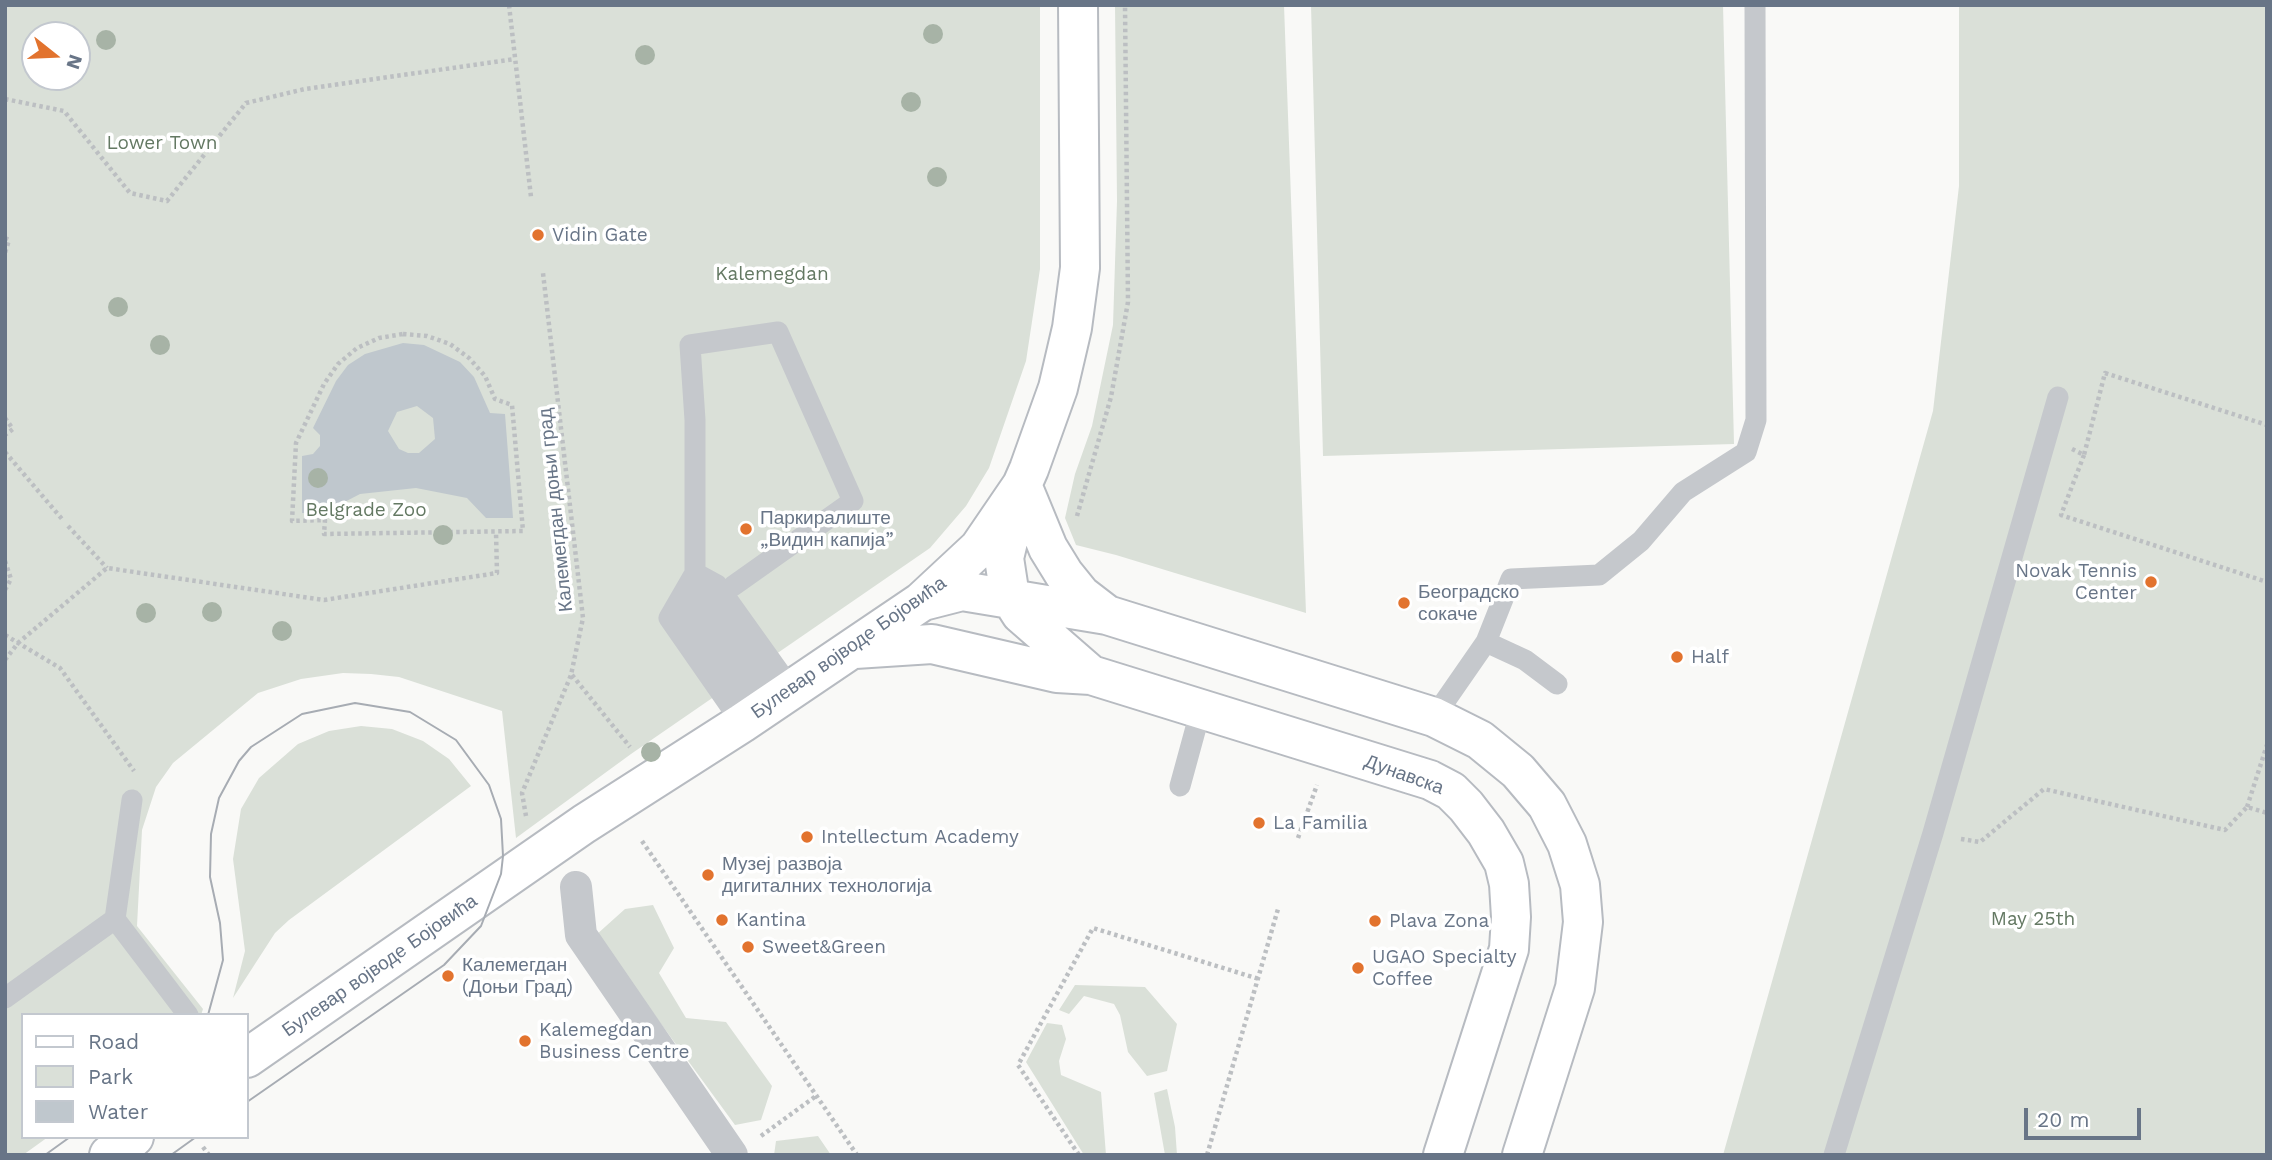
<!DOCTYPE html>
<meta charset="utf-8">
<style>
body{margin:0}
#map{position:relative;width:2272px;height:1160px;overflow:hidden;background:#f9f9f7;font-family:"Work Sans",sans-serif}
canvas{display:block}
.frame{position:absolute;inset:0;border:7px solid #687587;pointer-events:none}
.legend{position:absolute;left:21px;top:1013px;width:228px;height:126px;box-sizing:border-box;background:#fff;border:2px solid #c3c8cf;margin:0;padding:9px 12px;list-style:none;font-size:21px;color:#687587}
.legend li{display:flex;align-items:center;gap:14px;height:35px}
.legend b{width:35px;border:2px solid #c3c8cf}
.north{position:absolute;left:21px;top:21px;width:70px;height:70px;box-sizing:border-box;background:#fff;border:2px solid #c3c8cf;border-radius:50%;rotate:108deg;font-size:19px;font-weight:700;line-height:28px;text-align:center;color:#687587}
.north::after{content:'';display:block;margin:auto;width:24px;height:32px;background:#e2732e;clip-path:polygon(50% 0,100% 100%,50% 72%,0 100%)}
.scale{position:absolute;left:2024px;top:1108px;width:117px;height:32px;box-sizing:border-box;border:4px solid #687587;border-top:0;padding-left:9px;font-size:21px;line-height:24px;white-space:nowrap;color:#687587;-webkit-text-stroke:5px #fff;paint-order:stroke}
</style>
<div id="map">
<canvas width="2272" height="1160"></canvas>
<div class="frame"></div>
<ul class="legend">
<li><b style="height:9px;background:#fff"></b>Road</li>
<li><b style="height:19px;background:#dae0d8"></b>Park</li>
<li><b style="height:19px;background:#bfc7cd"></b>Water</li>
</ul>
<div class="north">N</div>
<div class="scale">20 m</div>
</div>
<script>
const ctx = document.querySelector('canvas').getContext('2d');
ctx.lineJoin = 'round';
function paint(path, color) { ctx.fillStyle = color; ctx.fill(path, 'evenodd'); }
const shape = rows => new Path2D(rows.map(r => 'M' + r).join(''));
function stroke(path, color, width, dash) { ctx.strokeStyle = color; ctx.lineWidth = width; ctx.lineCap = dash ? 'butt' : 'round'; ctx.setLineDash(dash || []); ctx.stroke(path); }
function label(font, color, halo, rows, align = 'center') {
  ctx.font = font + ' "Work Sans",sans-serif'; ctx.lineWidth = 7; ctx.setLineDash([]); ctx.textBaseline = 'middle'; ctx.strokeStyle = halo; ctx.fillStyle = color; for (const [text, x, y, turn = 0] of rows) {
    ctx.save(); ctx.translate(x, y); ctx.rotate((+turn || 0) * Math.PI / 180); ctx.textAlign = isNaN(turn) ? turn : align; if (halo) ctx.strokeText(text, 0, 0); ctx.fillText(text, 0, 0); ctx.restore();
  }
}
const green = shape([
 [5,5,1040,5,1040,269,1026,361,989,468,966,506,930,548,631,754,516,838,502,711,399,677,371,674,343,673,301,679,258,693,173,763,156,787,142,830,137,926,203,1009,201,1015,23,1015,23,1137,48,1137,23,1155,5,1155],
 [35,35,77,35,77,77,35,77],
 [1115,5,1284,5,1306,613,1116,555,1076,545,1065,518,1075,474,1092,426,1113,325,1117,201],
 [1311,5,1723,5,1734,444,1323,456],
 [1959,5,2267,5,2267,1155,1723,1155,1933,411,1959,186],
 [361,726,392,729,423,741,449,759,471,786,289,920,275,933,233,998,245,951,233,859,241,809,259,778,298,744,329,731],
 [653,905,674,948,659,973,686,1018,726,1022,772,1086,761,1120,735,1125,596,935,625,909],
 [1075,985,1145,987,1177,1024,1167,1071,1147,1076,1128,1052,1120,1015,1114,1004,1084,996,1069,1014,1059,1010],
 [1047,1023,1062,1025,1066,1039,1059,1061,1061,1075,1101,1092,1106,1155,1084,1155,1026,1062],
 [1167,1089,1175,1127,1177,1155,1165,1155,1154,1093],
 [818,1136,831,1155,774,1155,776,1141]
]);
const water = shape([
 [403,343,424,345,460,362,474,377,490,413,505,414,513,518,486,518,467,498,416,488,360,494,335,507,332,514,302,513,302,456,313,454,320,446,320,435,313,428,336,381,348,365,365,354],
 [417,406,433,418,435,439,419,453,408,453,399,449,388,431,397,412]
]);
const path = shape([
 [509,5,531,197],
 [5,99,64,111,130,193,167,201,246,103,305,89,515,59],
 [5,238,9,240,5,253],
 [403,334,427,336,450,344,469,358,485,376,495,399,512,405,523,531,324,534,325,520,292,521,296,443,324,384,338,364,357,348,379,338,403,334],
 [5,418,13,429,5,435],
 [2072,449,2084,455,2105,373,2267,425],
 [5,452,62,519],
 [2084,455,2061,515,2267,582],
 [1077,516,1111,397,1128,302,1125,5],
 [68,526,107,568],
 [5,561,11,579,5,590],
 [5,635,60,668,134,771],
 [5,660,18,643,107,568,324,600,497,573,496,532],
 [572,675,630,747],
 [2247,807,2267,745],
 [526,816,522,793,571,675,583,618,543,273],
 [1298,838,1317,785],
 [1961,839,1980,842,2044,789,2225,830,2247,807,2267,813],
 [642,841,857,1155],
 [761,1136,816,1096],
 [203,1147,209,1155],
 [1079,1155,1018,1065,1093,928,1259,979],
 [1207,1155,1278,909]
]);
const service = shape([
 [695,573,669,618,742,723],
 [695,573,717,585,792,690],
 [733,586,853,501,778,332,690,345,695,420,695,573,701,596,775,701],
 [691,588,685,608,759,712],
 [1486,642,1525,660,1557,684],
 [1434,717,1486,642,1511,579,1599,575,1641,541,1683,492,1746,452,1756,420,1755,5],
 [1180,786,1201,709],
 [132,800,115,919,188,1015],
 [5,998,115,919],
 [1834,1155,1933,833,2058,397]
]);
const pedestrian = shape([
 [576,887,581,935,732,1155]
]);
const secondary = shape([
 [1022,485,1048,548,1064,574,1081,595,1107,615],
 [1016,508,1004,558,1010,597,1021,614,1091,675,1430,780,1451,791,1466,806,1486,832,1504,863,1509,884,1511,917,1509,949,1443,1155],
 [923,601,962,591,1107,615,1434,717,1480,740,1518,771,1547,805,1567,844,1580,885,1583,922,1575,988,1522,1155],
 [855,649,932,644,1057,673,1091,675],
 [247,1058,584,824,742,723,921,602,979,548,1022,485,1029,469,1058,388,1072,328,1080,268,1078,5],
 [109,1155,134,1137]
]);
const tram = shape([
 [208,1015,223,960,220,923,210,877,211,834,219,798,239,761,251,747,302,714,355,703,410,712,456,740,489,785,501,819,503,856,501,874,481,926,444,965,247,1102],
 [45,1155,70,1137],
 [171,1155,196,1137]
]);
const trees = [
 [933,34],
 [106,40],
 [645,55],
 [911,102],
 [937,177],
 [118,307],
 [160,345],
 [318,478],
 [443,535],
 [212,612],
 [146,613],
 [282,631],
 [651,752]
];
const markers = [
 [538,235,7,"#e2732e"],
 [746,529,7,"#e2732e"],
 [2151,582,7,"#e2732e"],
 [1404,603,7,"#e2732e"],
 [1677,657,7,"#e2732e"],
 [1259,823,7,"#e2732e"],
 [807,837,7,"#e2732e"],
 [708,875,7,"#e2732e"],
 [722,920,7,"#e2732e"],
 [1375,921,7,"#e2732e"],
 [748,947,7,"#e2732e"],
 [1358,968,7,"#e2732e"],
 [448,976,7,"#e2732e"],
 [525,1041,7,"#e2732e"]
];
const parkNames = [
 ["Lower Town",162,143],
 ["Kalemegdan",772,274],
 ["Belgrade Zoo",366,510],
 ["May 25th",2033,919]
];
const poiNames = [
 ["Vidin Gate",552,235],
 ["Паркиралиште",760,518],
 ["„Видин капија”",760,540],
 ["Novak Tennis",2137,571,"right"],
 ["Center",2137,593,"right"],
 ["Београдско",1418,592],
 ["сокаче",1418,614],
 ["Half",1691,657],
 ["La Familia",1273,823],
 ["Intellectum Academy",821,837],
 ["Музеј развоја",722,864],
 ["дигиталних технологија",722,886],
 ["Kantina",736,920],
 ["Plava Zona",1389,921],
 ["Sweet&Green",762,947],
 ["UGAO Specialty",1372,957],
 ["Coffee",1372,979],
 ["Калемегдан",462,965],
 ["(Доњи Град)",462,987],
 ["Kalemegdan",539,1030],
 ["Business Centre",539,1052]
];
const streetNames = [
 ["Калемегдан доњи град",556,510,-96],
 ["Булевар војводе Бојовића",849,648,-35],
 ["Дунавска",1404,775,20],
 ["Булевар војводе Бојовића",380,966,-35]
];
paint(green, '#dae0d8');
paint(water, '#bfc7cd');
stroke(secondary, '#b7bbc1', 42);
stroke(path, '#bcbfc2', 4.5, [3.5, 3.5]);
stroke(service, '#c5c8cc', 21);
stroke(pedestrian, '#c5c8cc', 32);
stroke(secondary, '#fff', 38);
stroke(tram, '#a7acb3', 2);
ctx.fillStyle = '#a7b3a6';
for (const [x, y] of trees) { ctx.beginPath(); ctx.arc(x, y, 10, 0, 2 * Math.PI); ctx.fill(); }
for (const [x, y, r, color] of markers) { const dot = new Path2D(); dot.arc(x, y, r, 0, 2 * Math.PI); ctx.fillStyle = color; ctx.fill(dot); stroke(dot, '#fff', 2.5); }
label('19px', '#647963', '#fff', parkNames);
label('19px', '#687587', '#fff', poiNames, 'left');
label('19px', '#687587', '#fff', streetNames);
</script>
